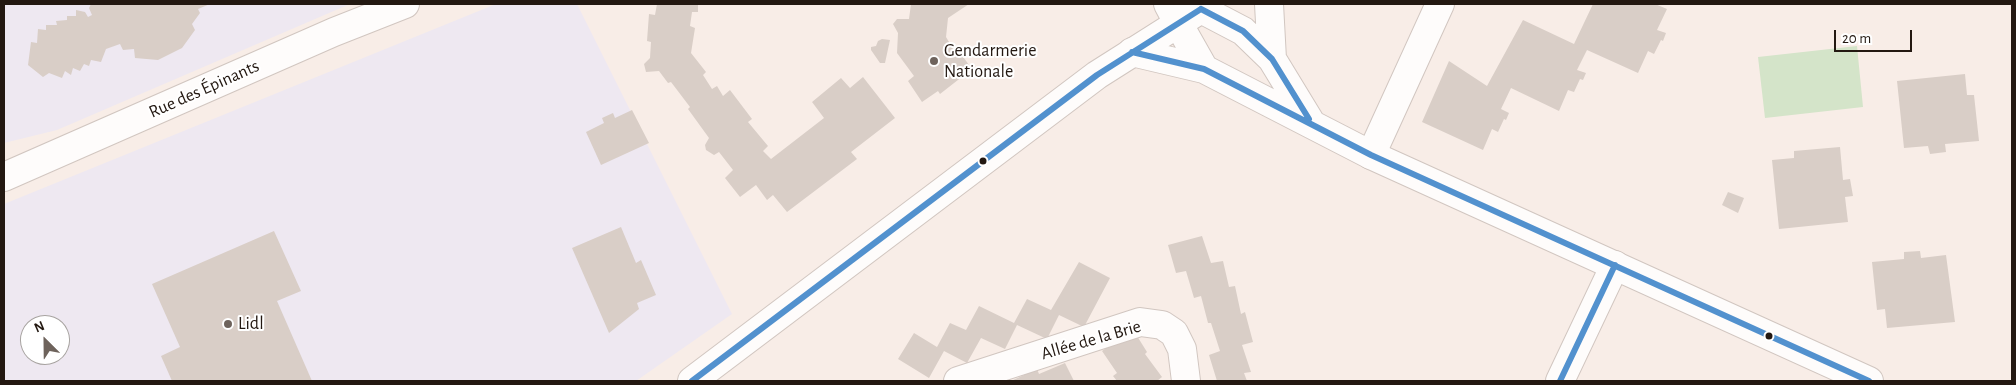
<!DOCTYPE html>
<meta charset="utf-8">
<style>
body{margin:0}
#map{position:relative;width:2016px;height:385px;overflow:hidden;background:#f8ede7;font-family:"Alegreya Sans",sans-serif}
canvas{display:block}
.frame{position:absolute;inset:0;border:5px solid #231811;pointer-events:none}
.north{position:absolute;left:20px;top:315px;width:50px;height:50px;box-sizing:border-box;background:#fff;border:1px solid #a7a3a0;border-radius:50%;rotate:337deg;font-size:14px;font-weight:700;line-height:20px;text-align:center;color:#231811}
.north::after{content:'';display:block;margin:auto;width:18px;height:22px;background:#6e635c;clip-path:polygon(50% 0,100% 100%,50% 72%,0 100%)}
.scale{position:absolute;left:1834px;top:30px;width:78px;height:22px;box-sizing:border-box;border:2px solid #231811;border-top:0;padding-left:6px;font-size:15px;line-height:18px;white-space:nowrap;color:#231811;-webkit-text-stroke:4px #fff;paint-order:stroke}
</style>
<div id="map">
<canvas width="2016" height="385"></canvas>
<div class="frame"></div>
<div class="north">N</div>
<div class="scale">20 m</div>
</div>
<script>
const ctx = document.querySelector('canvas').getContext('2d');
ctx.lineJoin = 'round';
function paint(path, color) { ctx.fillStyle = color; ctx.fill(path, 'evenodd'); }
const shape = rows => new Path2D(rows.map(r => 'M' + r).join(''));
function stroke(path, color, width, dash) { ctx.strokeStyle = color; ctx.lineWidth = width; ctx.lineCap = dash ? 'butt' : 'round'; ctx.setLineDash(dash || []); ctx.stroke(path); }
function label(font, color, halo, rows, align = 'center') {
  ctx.font = font + ' "Alegreya Sans",sans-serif'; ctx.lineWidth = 4; ctx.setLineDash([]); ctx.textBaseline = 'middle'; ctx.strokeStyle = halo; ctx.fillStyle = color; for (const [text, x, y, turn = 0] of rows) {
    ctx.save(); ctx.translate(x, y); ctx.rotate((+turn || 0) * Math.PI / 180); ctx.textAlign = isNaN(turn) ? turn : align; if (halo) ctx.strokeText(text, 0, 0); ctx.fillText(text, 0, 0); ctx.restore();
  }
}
const commercial = shape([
 [4,4,350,4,57,130,4,143],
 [496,4,577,4,732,314,636,381,4,381,4,204],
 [30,325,60,325,60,355,30,355]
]);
const green = shape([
 [1857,46,1863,107,1765,118,1758,57]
]);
const building = shape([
 [91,4,210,4,198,9,200,13,192,24,195,30,182,48,158,60,135,58,134,49,123,50,120,44,106,49,101,62,91,60,89,66,84,64,80,71,73,68,71,75,65,71,62,78,49,73,43,77,28,65,31,42,37,43,38,29,46,30,46,25,57,25,56,21,67,20,67,16,76,16,76,10,85,12,88,17,92,15,89,8],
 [657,4,698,4,698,12,692,12,690,26,695,28,691,53,706,72,703,75,712,89,717,86,723,96,730,90,752,119,748,122,768,146,763,151,771,159,824,118,812,102,841,78,850,88,863,77,895,118,851,152,857,159,787,212,773,195,767,200,756,185,740,197,725,178,733,170,719,152,714,155,706,150,705,145,709,138,688,109,690,107,671,82,668,83,659,71,646,72,644,64,650,58,651,42,647,41,649,14,655,15],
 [911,4,969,4,948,18,946,37,955,52,958,50,972,69,940,94,938,91,922,102,908,81,914,76,897,53,898,33,893,24,897,19,909,19],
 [1593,4,1655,4,1667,9,1657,30,1666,33,1663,41,1661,40,1654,54,1648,51,1638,73,1587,50,1577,70,1586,73,1583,80,1580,79,1574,92,1568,90,1559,111,1511,88,1501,109,1509,113,1506,120,1504,119,1498,132,1492,129,1483,150,1422,122,1449,61,1487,86,1523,20,1574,44],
 [882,39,890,40,885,63,880,63,871,50,871,47,876,46,878,41],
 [1965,74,1967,95,1974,95,1979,141,1945,144,1946,152,1930,154,1928,146,1904,148,1897,81],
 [632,110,649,143,601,165,586,132,604,123,602,118,613,113,615,118],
 [1840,147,1843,180,1850,179,1853,196,1845,197,1848,222,1779,229,1772,160,1794,158,1794,151],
 [1728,192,1744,198,1738,213,1722,205],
 [621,227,636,263,641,260,656,295,637,303,639,309,609,333,572,248],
 [274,231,301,291,277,301,312,381,172,381,161,356,180,347,152,284],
 [1202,236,1211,263,1223,261,1229,287,1235,286,1241,314,1245,312,1253,342,1242,345,1251,372,1244,373,1247,381,1217,381,1209,355,1220,351,1211,323,1208,323,1201,296,1194,298,1186,271,1176,273,1168,245],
 [1920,251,1921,258,1946,255,1955,322,1887,328,1885,309,1877,310,1872,262,1904,259,1904,252],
 [1079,262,1110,278,1084,327,1059,315,1047,339,1017,325,1005,349,981,338,967,363,944,351,929,378,898,359,914,333,937,347,950,323,966,330,979,306,1014,323,1027,299,1051,310],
 [1132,328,1147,352,1145,354,1162,377,1157,381,1117,381,1113,376,1117,373,1102,351],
 [1065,363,1074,381,999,381,1009,377,1011,381,1037,369,1039,374]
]);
const street = shape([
 [1168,4,1178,23],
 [1371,155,1440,4],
 [4,177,334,32,405,4],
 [958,381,1140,322,1162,325,1174,333,1182,349,1186,381],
 [1560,381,1615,265]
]);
const secondary = shape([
 [1269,4,1272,59],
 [1201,9,1243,31,1272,59,1311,123],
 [1178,23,1204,69],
 [1132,52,1204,69,1371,155,1869,381]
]);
const primary = shape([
 [692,381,1097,75,1209,4]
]);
const bus1 = shape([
 [1201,9,1243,31,1272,59,1309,119],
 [1132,52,1204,69,1371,155,1869,381],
 [692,381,1097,75,1201,9],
 [1560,381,1615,265]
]);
const markers = [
 [934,61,5,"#6e635c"],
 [983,161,4.5,"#231811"],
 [228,324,5,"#6e635c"],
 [1769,336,4.5,"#231811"]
];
const poiNames = [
 ["Gendarmerie",944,51],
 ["Nationale",944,72],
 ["Lidl",238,324]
];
const streetNames = [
 ["Rue des Épinants",204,89,-24],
 ["Allée de la Brie",1091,340,-16]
];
paint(commercial, '#eee8f1');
paint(green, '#d4e4c9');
paint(building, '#d9cec7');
stroke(street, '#d1c6c0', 30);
stroke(secondary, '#d1c6c0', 30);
stroke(primary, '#d1c6c0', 30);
stroke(street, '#fefcfb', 28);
stroke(secondary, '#fefcfb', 28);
stroke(primary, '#fefcfb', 28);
stroke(bus1, '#5291ce', 6);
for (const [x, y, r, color] of markers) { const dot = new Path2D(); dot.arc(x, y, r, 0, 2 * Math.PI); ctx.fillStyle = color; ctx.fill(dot); stroke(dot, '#fff', 2); }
label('18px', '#231811', '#fff', poiNames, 'left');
label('18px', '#231811', '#fff', streetNames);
</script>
